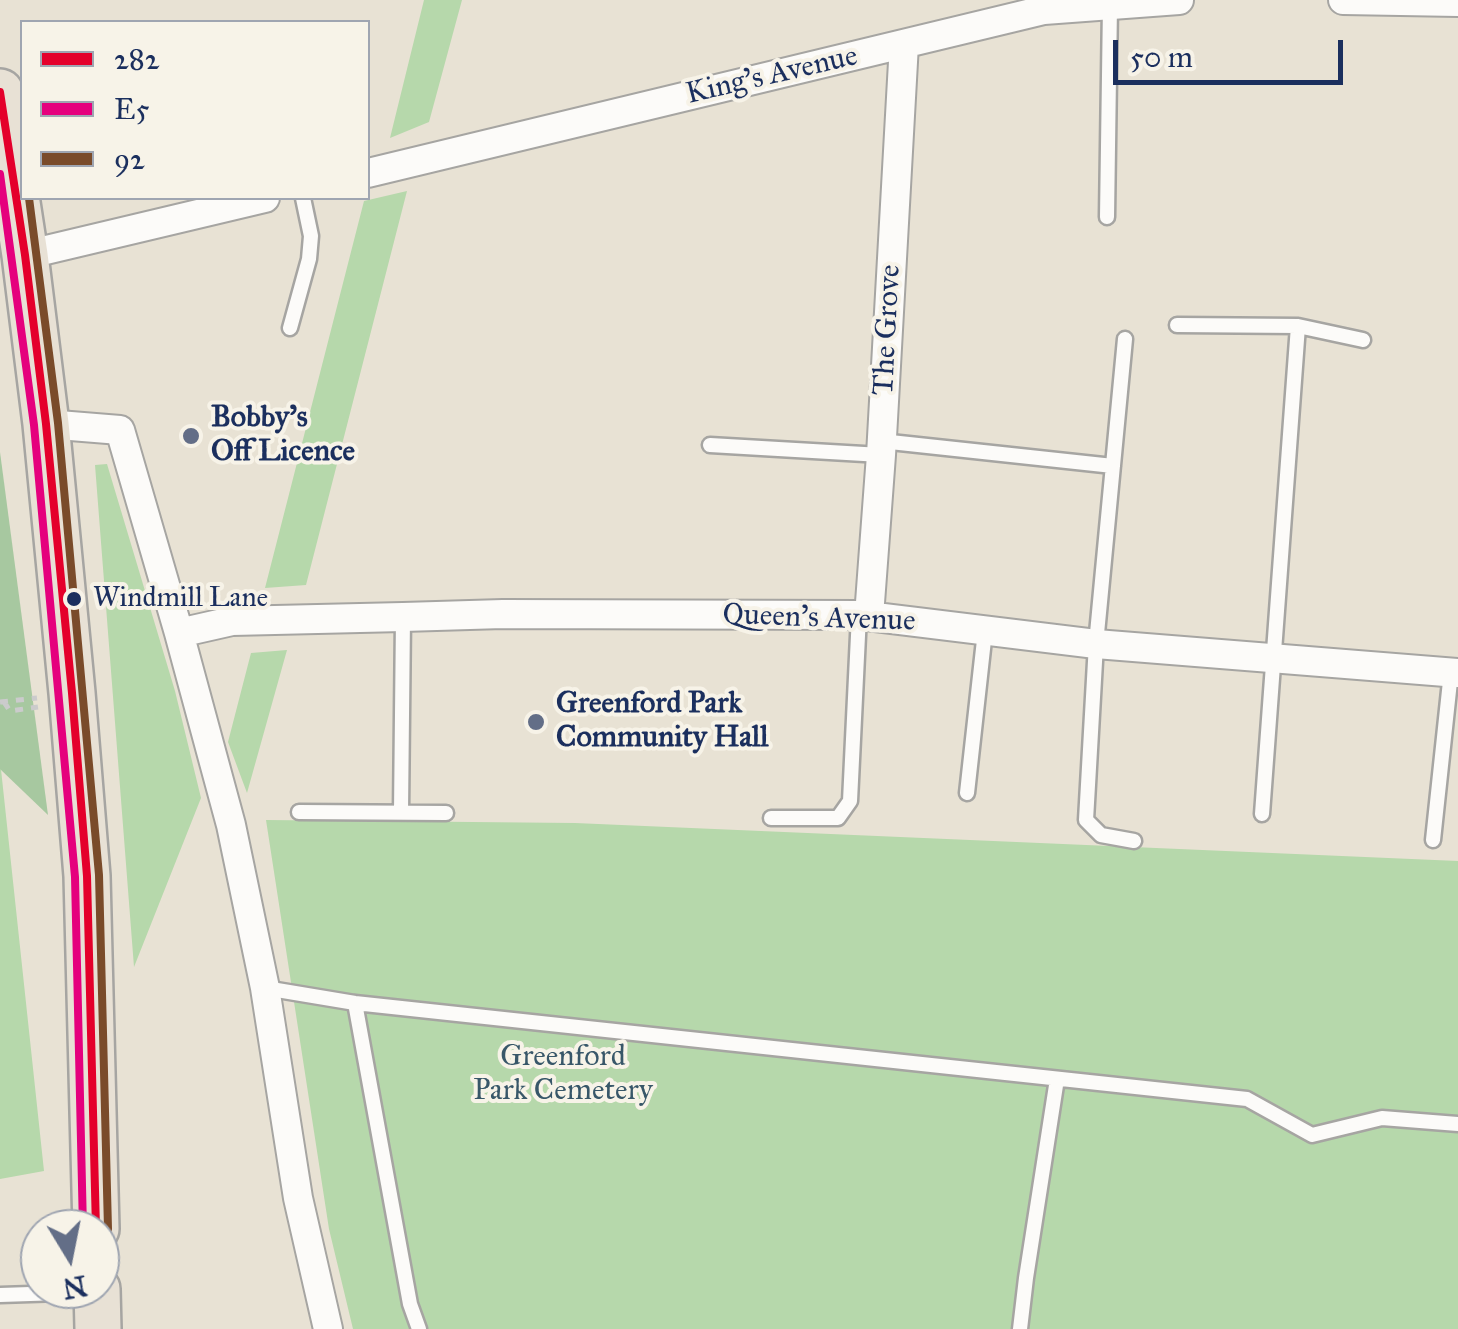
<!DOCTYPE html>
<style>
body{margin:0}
#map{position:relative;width:1458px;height:1329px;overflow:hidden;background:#e8e2d4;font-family:"IM FELL Great Primer",serif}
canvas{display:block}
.legend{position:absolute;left:20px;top:20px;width:350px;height:180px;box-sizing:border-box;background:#f7f3e8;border:2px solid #9fa5b1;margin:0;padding:12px 18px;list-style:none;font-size:30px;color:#1b2f5e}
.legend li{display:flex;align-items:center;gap:20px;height:50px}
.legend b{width:50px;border:2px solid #9fa5b1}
.north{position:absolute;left:20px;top:1209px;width:100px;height:100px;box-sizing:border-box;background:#f7f3e8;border:2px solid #9fa5b1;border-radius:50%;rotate:170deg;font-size:28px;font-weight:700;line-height:40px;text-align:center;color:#1b2f5e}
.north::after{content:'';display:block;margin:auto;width:35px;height:45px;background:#636e87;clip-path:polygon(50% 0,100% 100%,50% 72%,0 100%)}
.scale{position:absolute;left:1113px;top:40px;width:230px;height:45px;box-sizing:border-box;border:5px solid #1b2f5e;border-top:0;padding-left:12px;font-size:30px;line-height:35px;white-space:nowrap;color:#1b2f5e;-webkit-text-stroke:8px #f7f3e8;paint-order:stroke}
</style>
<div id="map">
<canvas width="1458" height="1329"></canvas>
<ul class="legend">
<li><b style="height:12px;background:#e4002b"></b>282</li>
<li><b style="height:12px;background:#e5007d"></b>E5</li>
<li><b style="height:12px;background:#7a4b2a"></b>92</li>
</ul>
<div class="north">N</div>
<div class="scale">50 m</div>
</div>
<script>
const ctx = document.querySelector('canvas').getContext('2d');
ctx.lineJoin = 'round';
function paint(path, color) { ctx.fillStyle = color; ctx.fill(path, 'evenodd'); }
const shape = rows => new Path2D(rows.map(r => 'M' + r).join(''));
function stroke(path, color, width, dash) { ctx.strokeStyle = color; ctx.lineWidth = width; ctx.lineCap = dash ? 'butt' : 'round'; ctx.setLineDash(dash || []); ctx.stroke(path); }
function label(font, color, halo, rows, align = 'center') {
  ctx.font = font + ' "IM FELL Great Primer",serif'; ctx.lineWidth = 8; ctx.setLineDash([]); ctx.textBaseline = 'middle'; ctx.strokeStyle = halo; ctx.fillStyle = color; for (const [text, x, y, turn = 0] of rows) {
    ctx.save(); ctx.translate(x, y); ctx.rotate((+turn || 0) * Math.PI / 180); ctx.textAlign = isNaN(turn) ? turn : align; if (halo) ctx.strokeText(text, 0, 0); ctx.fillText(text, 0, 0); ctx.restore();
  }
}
const green = shape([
 [424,0,462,0,429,122,390,138],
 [407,191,306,585,265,588,364,201],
 [107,464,175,691,201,798,134,967,95,465],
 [287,650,247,793,228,742,251,653],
 [0,760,44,1171,0,1179],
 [266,820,575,823,1458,861,1458,1329,353,1329,329,1229]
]);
const forest = shape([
 [0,452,48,815,0,769]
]);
const path = shape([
 [0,702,37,698],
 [4,702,10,711,38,707]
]);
const service = shape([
 [1107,217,1110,5],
 [1177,325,1298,326,1363,340],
 [290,328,309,259,311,236,303,198],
 [1125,339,1096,644,1086,820,1101,835,1134,841],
 [881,441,1113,466],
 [710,445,881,455],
 [967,793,985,631],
 [299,812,446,813],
 [401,812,403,617],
 [1262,814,1298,326],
 [771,818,838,818,850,801,859,615],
 [1433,840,1451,672],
 [265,988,355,1003,1247,1099,1312,1135,1382,1118,1458,1124],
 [355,1003,410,1304,419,1329],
 [0,1295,91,1292],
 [1020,1329,1026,1278,1057,1079]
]);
const minor = shape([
 [1343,0,1458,2],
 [368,173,1044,10,1179,0],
 [25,255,265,198],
 [46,424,120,430,179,633,231,825,265,988,298,1198,328,1329],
 [869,616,881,455,904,44],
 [179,633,232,621,403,617,503,614,859,615,1096,644,1458,673]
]);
const primary = shape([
 [0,92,25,255,46,424,72,693,87,876,96,1229],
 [97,1289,98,1329]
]);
const bus1 = shape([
 [0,92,25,255,46,424,72,693,87,876,96,1229]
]);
const bus2 = shape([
 [0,174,34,425,75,877,83,1229]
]);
const bus3 = shape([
 [29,198,58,423,99,875,108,1229]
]);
const markers = [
 [191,436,10,"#636e87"],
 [74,599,9,"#1b2f5e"],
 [536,722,10,"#636e87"]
];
const busNames = [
 ["Windmill Lane",93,599]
];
const streetNames = [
 ["King's Avenue",772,76,-13],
 ["The Grove",888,330,-87],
 ["Queen's Avenue",819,619,2]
];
const poiNames = [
 ["Bobby's",211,419],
 ["Off Licence",211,453],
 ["Greenford Park",556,705],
 ["Community Hall",556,739]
];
const parkNames = [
 ["Greenford",563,1058],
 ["Park Cemetery",563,1092]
];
paint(green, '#b6d8ab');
paint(forest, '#a7c8a0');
stroke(service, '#a6a5a2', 19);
stroke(minor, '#a6a5a2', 32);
stroke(primary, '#a6a5a2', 50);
stroke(path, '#cbcbcc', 5, [8, 8]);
stroke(service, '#fcfbf9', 14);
stroke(minor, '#fcfbf9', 28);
stroke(primary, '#e8e1d5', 45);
stroke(bus1, '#e4002b', 8);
stroke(bus2, '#e5007d', 8);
stroke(bus3, '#7a4b2a', 8);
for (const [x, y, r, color] of markers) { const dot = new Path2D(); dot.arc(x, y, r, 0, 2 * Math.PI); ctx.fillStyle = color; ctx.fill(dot); stroke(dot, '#f7f3e8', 4); }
label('28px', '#1b2f5e', '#f7f3e8', busNames, 'left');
label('30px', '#1b2f5e', '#f7f3e8', streetNames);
label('bold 30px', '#1b2f5e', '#f7f3e8', poiNames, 'left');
label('30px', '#385769', '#f7f3e8', parkNames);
</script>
